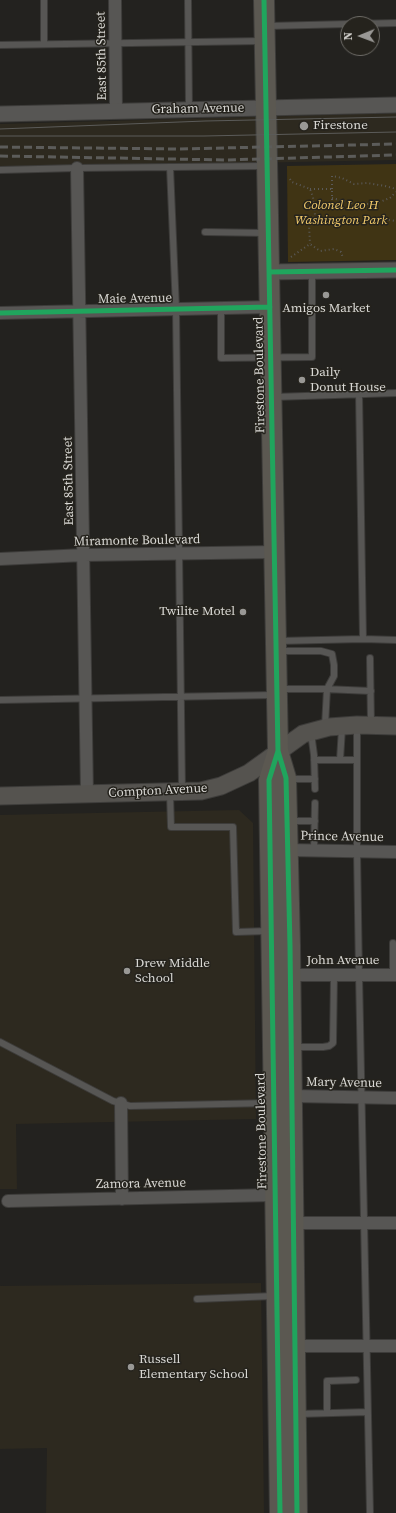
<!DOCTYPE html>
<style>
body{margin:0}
#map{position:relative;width:396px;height:1513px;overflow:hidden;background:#23221f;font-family:"Source Serif 4",serif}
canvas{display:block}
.north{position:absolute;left:340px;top:16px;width:40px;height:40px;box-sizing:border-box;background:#25231d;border:1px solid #6d6b66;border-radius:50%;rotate:269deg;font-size:11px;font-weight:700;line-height:16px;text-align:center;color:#d9d8d4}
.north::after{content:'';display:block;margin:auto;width:14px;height:18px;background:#999895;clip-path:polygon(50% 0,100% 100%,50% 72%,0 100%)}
</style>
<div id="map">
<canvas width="396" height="1513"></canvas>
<div class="north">N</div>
</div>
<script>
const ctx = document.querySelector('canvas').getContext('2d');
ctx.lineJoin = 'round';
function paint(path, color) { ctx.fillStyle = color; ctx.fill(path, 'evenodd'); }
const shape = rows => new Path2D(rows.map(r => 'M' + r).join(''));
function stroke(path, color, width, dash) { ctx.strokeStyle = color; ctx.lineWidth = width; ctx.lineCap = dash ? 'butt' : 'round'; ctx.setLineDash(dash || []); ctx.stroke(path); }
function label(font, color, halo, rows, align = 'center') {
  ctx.font = font + ' "Source Serif 4",serif'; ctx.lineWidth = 3; ctx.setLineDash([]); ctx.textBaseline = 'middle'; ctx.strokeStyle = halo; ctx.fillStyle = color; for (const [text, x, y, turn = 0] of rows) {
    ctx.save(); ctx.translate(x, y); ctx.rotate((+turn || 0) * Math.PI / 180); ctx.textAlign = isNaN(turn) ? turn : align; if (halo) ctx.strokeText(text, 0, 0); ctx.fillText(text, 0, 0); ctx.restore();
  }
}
const built = shape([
 [396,113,396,160,0,168,0,124],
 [239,810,253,823,256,1119,16,1124,17,1189,0,1189,0,815],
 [261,1283,264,1513,46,1513,47,1448,0,1449,0,1286]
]);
const green = shape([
 [396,164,396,260,288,262,287,166]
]);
const path = shape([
 [290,179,292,182,310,189,313,197,315,215,309,225,310,244],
 [310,189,332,189,332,210],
 [332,189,332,176,342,178,354,184,367,183,385,186,396,189],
 [332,198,359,205,377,203,390,198,396,192],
 [377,218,396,221],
 [291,257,310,244,320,251,334,249,341,252,343,258]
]);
const service = shape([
 [44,0,44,44],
 [188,0,189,109],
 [353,24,396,23],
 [268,26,348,24],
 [0,45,262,41],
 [170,167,176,309,182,790],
 [0,170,77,168,265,166],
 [205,232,267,233],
 [221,308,221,358,312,357,312,271],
 [359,393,363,639],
 [274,397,396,393],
 [278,641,363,639,396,640],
 [280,651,321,651,332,654,334,665,334,676,327,689,325,726],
 [370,658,371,724],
 [280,689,325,689,371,691],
 [0,700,274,695],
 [357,726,357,851,359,975,370,1513],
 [311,733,314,755,315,789],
 [314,760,357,760],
 [340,760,342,728],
 [288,779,315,779],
 [170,794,171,827,233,827,236,932,268,931],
 [290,821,315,821],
 [314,850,315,803],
 [393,943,393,975],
 [0,1042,113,1101,130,1106,271,1103],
 [295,1047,323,1047,329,1046,333,1043,334,975],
 [197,1299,274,1296],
 [327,1413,327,1381,356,1380],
 [298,1414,368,1412]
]);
const minor = shape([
 [115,0,116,111],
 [77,168,87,794],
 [0,313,270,307],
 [0,559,84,555,275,552],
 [288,850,396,852],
 [291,975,396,975],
 [292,1096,396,1098],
 [121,1103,122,1199],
 [8,1201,274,1195],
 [294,1223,396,1223],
 [290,1346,396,1346]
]);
const tertiary = shape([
 [0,114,396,105],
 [269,272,396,270]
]);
const secondary = shape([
 [0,796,201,791,221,786,249,773,303,734,329,727,357,725,396,726]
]);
const primary = shape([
 [264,0,278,751,286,778,290,946,297,1513],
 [278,751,269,780,280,1513]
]);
const tram = shape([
 [0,129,205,121,396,117],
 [0,136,204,136,396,132]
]);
const rail = shape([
 [0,147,178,149,396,144],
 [0,156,226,160,396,155]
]);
const cycleway = shape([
 [264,0,278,751,286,778,290,946,297,1513],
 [269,272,396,270],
 [0,313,270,307],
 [278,751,269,780,280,1513]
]);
const markers = [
 [304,126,5,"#999895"],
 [326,295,4,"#999895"],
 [302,380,4,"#999895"],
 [243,612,4,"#999895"],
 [127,971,4,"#999895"],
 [131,1367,4,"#999895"]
];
const streetNames = [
 ["East 85th Street",102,56,-91],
 ["Graham Avenue",198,109,-1],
 ["Maie Avenue",135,299,-1],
 ["Firestone Boulevard",260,375,-91],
 ["East 85th Street",69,481,-91],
 ["Miramonte Boulevard",137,541,-1],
 ["Compton Avenue",158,791,-3],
 ["Prince Avenue",342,837,1],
 ["John Avenue",343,961],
 ["Mary Avenue",344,1083,1],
 ["Firestone Boulevard",262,1131,-91],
 ["Zamora Avenue",141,1184,-1]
];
const poiNames = [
 ["Firestone",313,126],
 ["Amigos Market",326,309,"center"],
 ["Daily",310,373],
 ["Donut House",310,388],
 ["Twilite Motel",235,612,"right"],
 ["Drew Middle",135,964],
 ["School",135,979],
 ["Russell",139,1360],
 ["Elementary School",139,1375]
];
const parkNames = [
 ["Colonel Leo H",341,206],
 ["Washington Park",341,221]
];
paint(built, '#2d291f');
paint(green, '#403414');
stroke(service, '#3d3c3a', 8);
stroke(minor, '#3d3c3a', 14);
stroke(tertiary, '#3d3c3a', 17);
stroke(secondary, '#3d3c3a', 19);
stroke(primary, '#3d3c3a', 22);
stroke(path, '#5a5958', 2, [1, 3]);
stroke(service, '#575654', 6);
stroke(minor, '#575654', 12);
stroke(tertiary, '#575654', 15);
stroke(secondary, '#55534f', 17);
stroke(primary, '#5b5851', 20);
stroke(tram, '#5c5c5a', 1);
stroke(rail, '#5c5c5a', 3, [8, 4]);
stroke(cycleway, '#20a55d', 5);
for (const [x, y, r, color] of markers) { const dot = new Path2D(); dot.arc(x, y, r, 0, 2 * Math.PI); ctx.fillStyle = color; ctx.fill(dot); stroke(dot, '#25231d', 1.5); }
label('13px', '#d9d8d4', '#25231d', streetNames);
label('13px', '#d9d8d4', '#25231d', poiNames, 'left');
label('italic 13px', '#f5cd6c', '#25231d', parkNames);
</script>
